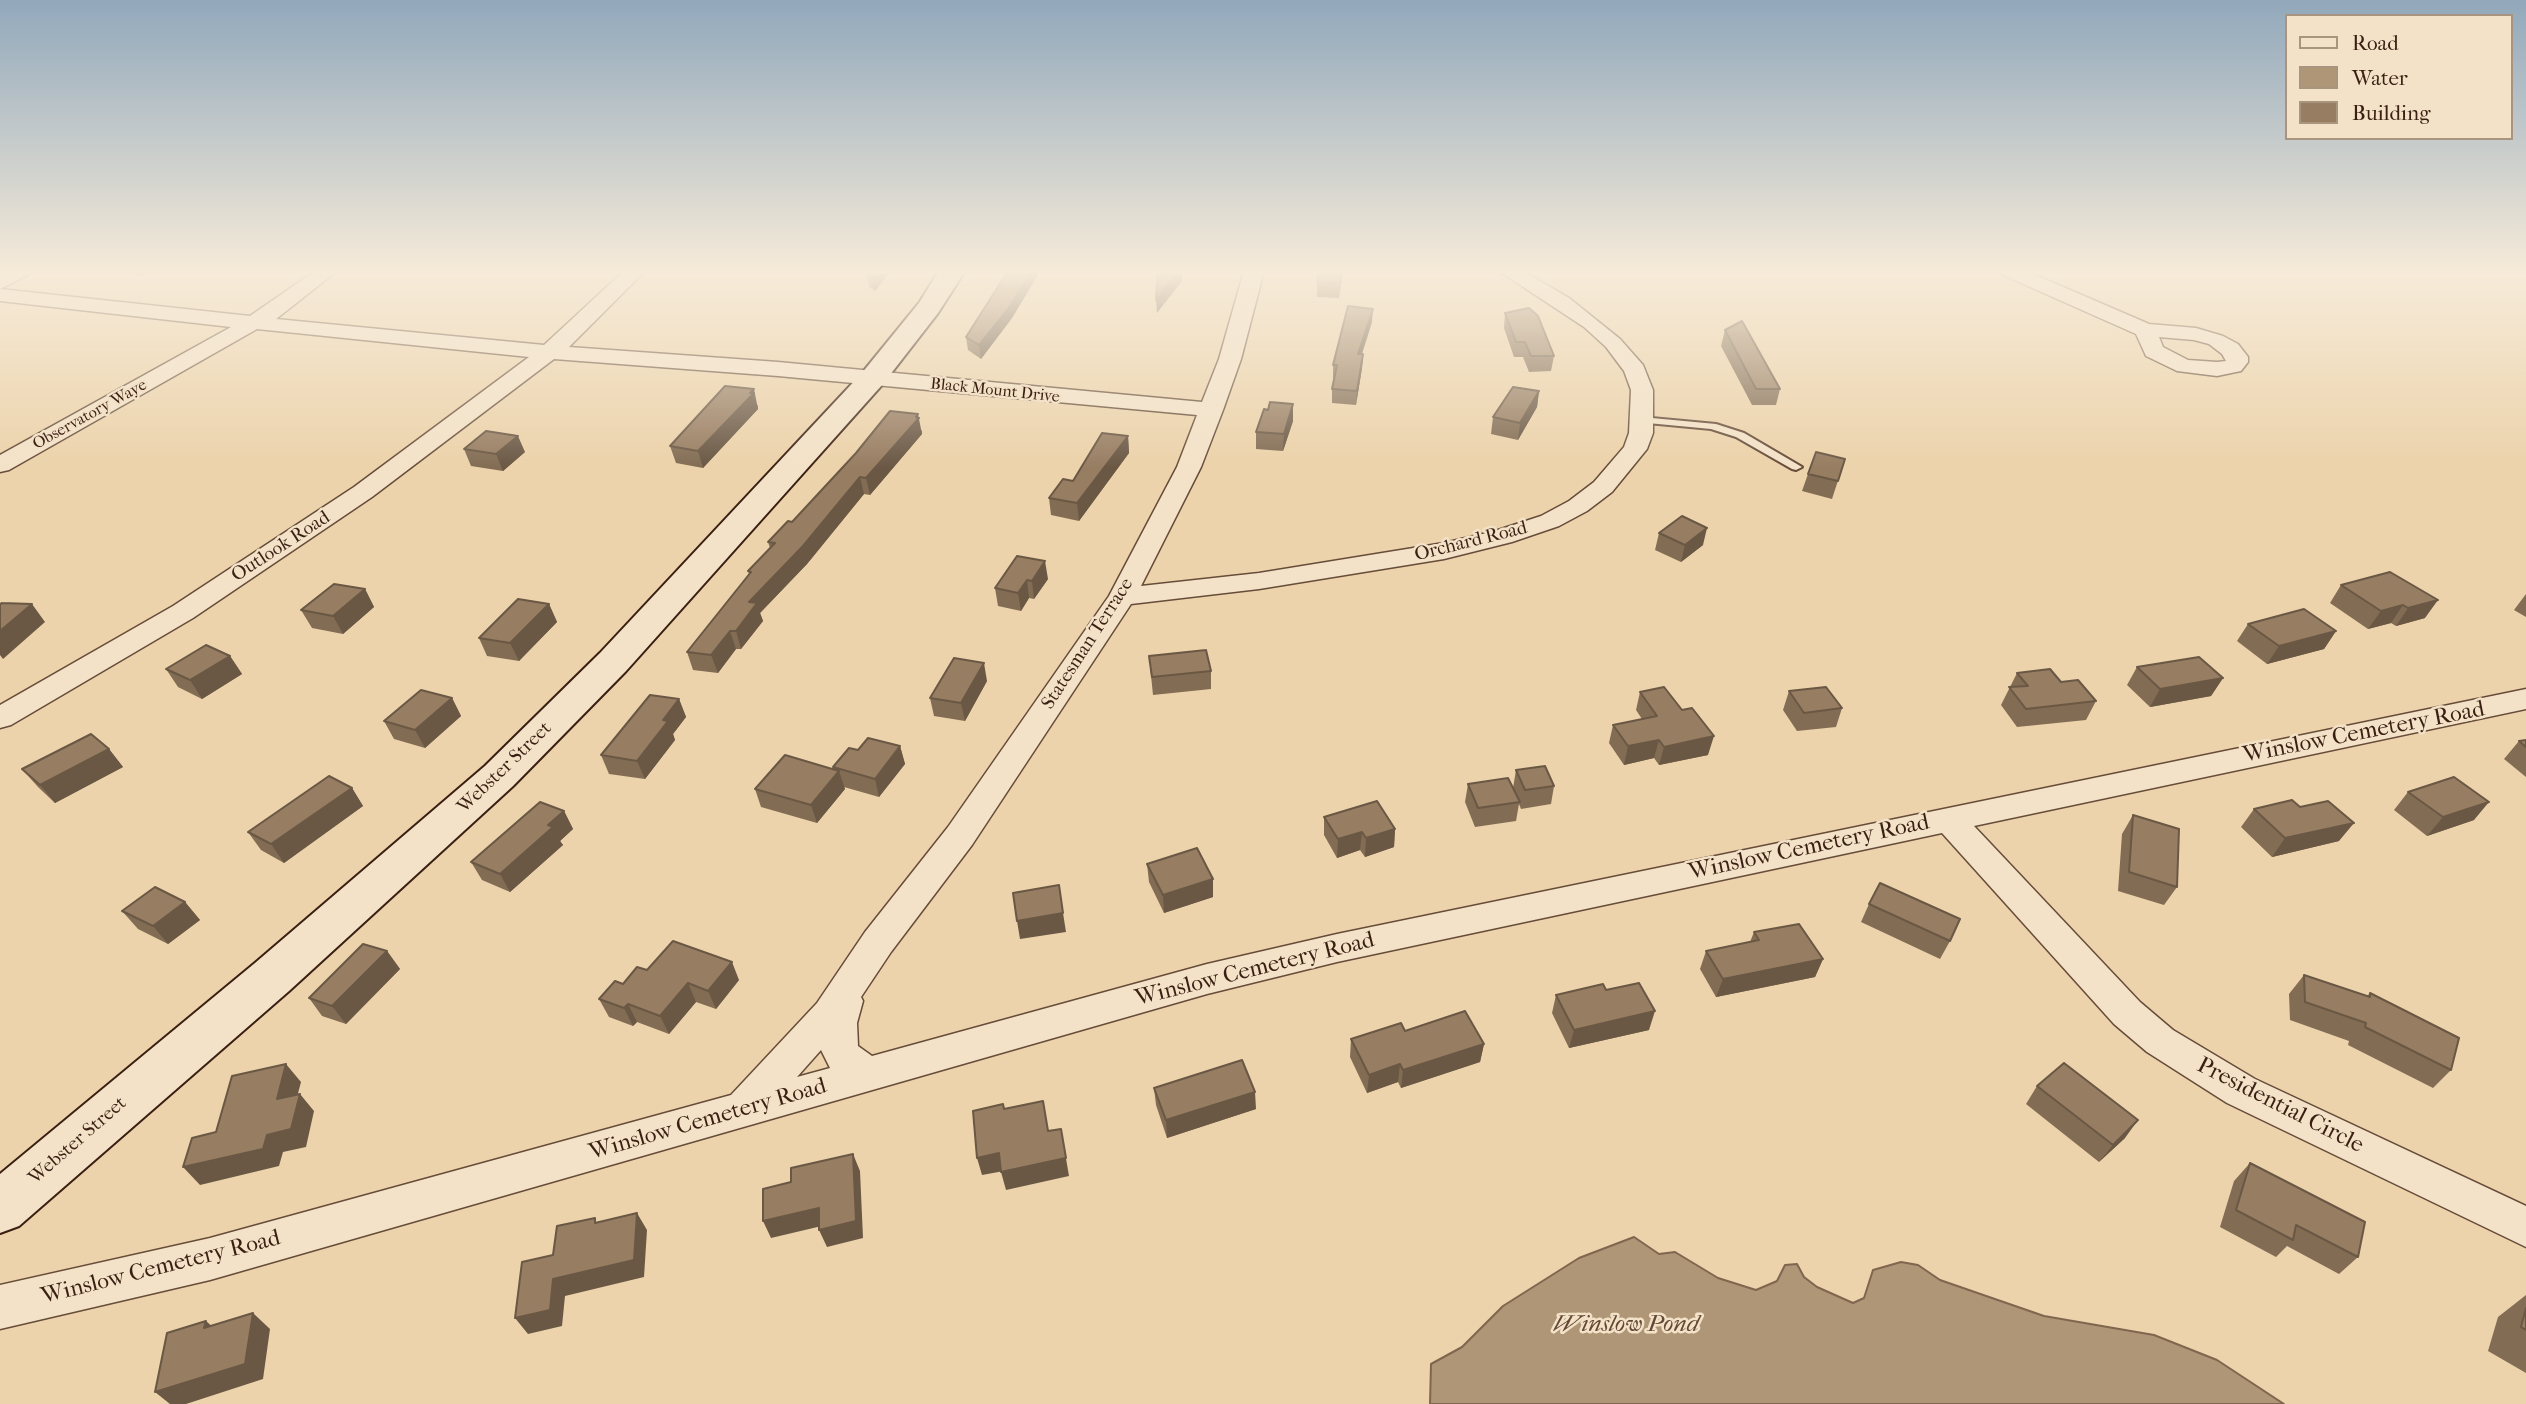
<!DOCTYPE html>
<style>
body{margin:0}
#map{position:relative;width:2526px;height:1404px;overflow:hidden;background:#ecd3ab;font-family:"IM FELL French Canon",serif}
canvas{display:block}
.legend{position:absolute;left:2285px;top:14px;width:228px;height:126px;box-sizing:border-box;background:#f3e2c8;border:2px solid #a99480;margin:0;padding:9px 12px;list-style:none;font-size:21px;color:#3a1f13}
.legend li{display:flex;align-items:center;gap:14px;height:35px}
.legend b{width:35px;border:2px solid #a99480}
</style>
<div id="map">
<canvas width="2526" height="1404"></canvas>
<ul class="legend">
<li><b style="height:9px;background:#f3e2c8"></b>Road</li>
<li><b style="height:19px;background:#af9677"></b>Water</li>
<li><b style="height:19px;background:#977d62"></b>Building</li>
</ul>
</div>
<script>
const ctx = document.querySelector('canvas').getContext('2d');
ctx.lineJoin = 'round';
function paint(path, color) { ctx.fillStyle = color; ctx.fill(path, 'evenodd'); }
const shape = rows => new Path2D(rows.map(r => 'M' + r).join(''));
function stroke(path, color, width, dash) { ctx.strokeStyle = color; ctx.lineWidth = width; ctx.lineCap = dash ? 'butt' : 'round'; ctx.setLineDash(dash || []); ctx.stroke(path); }
function label(font, color, halo, rows, align = 'center') {
  ctx.font = font + ' "IM FELL French Canon",serif'; ctx.lineWidth = 5; ctx.setLineDash([]); ctx.textBaseline = 'middle'; ctx.strokeStyle = halo; ctx.fillStyle = color; for (const [text, x, y, turn = 0] of rows) {
    ctx.save(); ctx.translate(x, y); ctx.rotate((+turn || 0) * Math.PI / 180); ctx.textAlign = isNaN(turn) ? turn : align; if (halo) ctx.strokeText(text, 0, 0); ctx.fillText(text, 0, 0); ctx.restore();
  }
}
const water = shape([
 [1634,1237,1659,1254,1675,1252,1718,1278,1756,1290,1777,1281,1785,1265,1797,1264,1804,1277,1817,1287,1853,1303,1864,1298,1873,1270,1901,1262,1918,1265,1940,1280,2044,1316,2154,1335,2217,1360,2284,1404,1430,1404,1431,1364,1462,1347,1503,1306,1579,1258,1634,1237]
]);
const lane = shape([
 [1641,417,1716,424,1744,433,1802,467,1796,470,1792,469,1736,437,1711,429,1637,422,1636,420,1641,417]
]);
const street = shape([
 [7,271,31,271,28,275,0,289,0,275,7,271],
 [315,271,337,271,276,319,544,345,624,271,645,271,569,347,778,362,1202,402,1219,359,1244,271,1264,271,1241,359,1223,410,1201,467,1141,586,1259,573,1444,543,1495,531,1541,516,1569,501,1594,482,1624,447,1629,433,1631,390,1624,371,1606,347,1584,327,1499,271,1523,271,1569,298,1620,339,1643,365,1653,390,1653,433,1647,449,1612,492,1587,511,1559,526,1512,542,1444,559,1259,589,1131,604,972,845,891,952,861,997,863,1001,857,1023,858,1046,872,1056,1207,964,1337,934,2526,689,2526,709,1974,826,2140,1002,2173,1030,2255,1079,2526,1206,2526,1247,2227,1103,2147,1052,2114,1024,1942,833,1337,962,1207,994,210,1280,0,1329,0,1285,210,1238,731,1095,817,1003,865,932,948,827,1109,596,1177,467,1197,415,778,376,554,359,372,497,193,618,11,725,0,728,0,705,173,606,354,487,529,357,257,329,9,470,0,472,0,455,231,327,0,301,0,289,250,316,315,271],
 [821,1050,830,1068,797,1077,821,1050],
 [2000,271,2026,271,2149,324,2196,328,2223,336,2238,344,2248,357,2248,362,2241,371,2217,376,2177,371,2146,356,2136,334,2003,275,2000,271],
 [2159,337,2194,340,2209,344,2222,354,2226,361,2217,362,2188,360,2163,347,2159,337]
]);
const secondary = shape([
 [939,271,965,271,938,313,882,385,626,671,513,786,289,991,19,1226,0,1233,0,1174,255,963,485,766,600,653,862,373,919,303,939,271]
]);
const wall = shape([
 [868,271,891,271,875,291,869,287,867,275],
 [1008,271,1038,271,1039,273,1012,318,981,359,968,350,966,337],
 [1343,271,1339,298,1317,297,1317,282],
 [1505,313,1554,356,1551,371,1529,372,1523,357,1514,357,1504,328],
 [1372,322,1362,354,1363,354,1362,368,1356,405,1332,403,1332,389,1334,379,1333,379,1333,365],
 [1725,330,1780,389,1776,405,1752,405,1721,346],
 [1539,391,1537,407,1518,440,1491,434,1493,417],
 [758,405,758,409,703,468,676,463,670,446],
 [1293,421,1283,451,1256,449,1256,432],
 [922,430,922,434,870,495,864,494,807,564,760,613,763,621,741,649,736,649,718,673,693,670,687,652,749,574,748,571,770,548,768,542,792,522],
 [1128,436,1129,453,1079,521,1051,515,1049,498,1073,481],
 [464,449,525,452,503,471,471,466],
 [1845,459,1832,499,1802,491,1808,474],
 [1659,533,1703,545,1681,562,1655,550],
 [1017,556,1048,579,1034,599,1029,598,1021,611,998,606,995,588],
 [2390,572,2425,618,2396,626,2391,623,2368,629,2330,603,2341,585],
 [365,589,374,607,343,634,312,628,301,610],
 [2526,594,2526,617,2514,610],
 [549,604,557,622,519,661,487,656,479,638],
 [2248,624,2336,631,2324,649,2267,664,2237,641],
 [230,656,242,674,202,699,178,687,166,669],
 [1149,656,1211,671,1211,689,1153,695],
 [2137,667,2223,678,2211,696,2150,707,2127,685],
 [2017,673,2061,682,2096,701,2086,720,2017,727,2001,705],
 [987,681,965,721,934,716,930,698],
 [1789,691,1842,708,1836,727,1797,731,1783,710],
 [1640,692,1708,755,1659,765,1654,758,1624,765,1609,743,1613,725,1642,719,1636,710],
 [452,698,461,716,425,748,394,739,384,721],
 [679,699,686,717,673,734,675,740,645,779,609,774,601,755],
 [2526,740,2526,777,2504,759,2519,741],
 [900,746,905,764,879,797,844,787,845,789,817,823,761,807,755,789,833,769,833,767,858,750],
 [109,749,123,767,55,803,38,787,22,769],
 [1516,770,1554,786,1551,804,1521,809,1519,804,1516,821,1475,827,1465,802,1468,784,1513,788],
 [352,788,363,806,284,863,261,850,248,832],
 [2408,792,2474,820,2427,836,2394,810],
 [2254,809,2339,841,2272,857,2241,827],
 [564,811,573,829,560,841,563,845,510,892,482,880,471,862],
 [2133,815,2177,887,2164,905,2118,891,2122,834],
 [1324,817,1395,829,1394,847,1365,857,1360,850,1337,858,1324,835],
 [1147,864,1213,879,1213,897,1164,913,1149,882],
 [185,902,200,920,168,944,138,929,122,911],
 [1869,904,1950,941,1940,959,1861,922],
 [1754,932,1823,959,1815,977,1716,997,1700,969,1706,951,1750,942],
 [387,951,400,969,346,1024,322,1016,309,998],
 [647,970,739,980,716,1009,696,1002,669,1034,637,1022,633,1026,609,1017,599,999,623,984],
 [2304,975,2367,996,2370,993,2451,1070,2433,1088,2348,1045,2349,1041,2290,1020,2289,994],
 [1606,990,1649,1030,1569,1048,1552,1013,1556,995],
 [1405,1031,1484,1044,1480,1062,1401,1088,1398,1082,1367,1093,1350,1057,1351,1039],
 [2037,1086,2125,1138,2099,1162,2026,1104],
 [1154,1088,1256,1109,1167,1138,1156,1105],
 [2250,1163,2358,1257,2339,1274,2287,1246,2276,1257,2220,1227,2234,1181],
 [2526,1295,2526,1373,2488,1351,2498,1317]
]);
const shadedWall = shape([
 [133,271,160,271,136,276],
 [879,271,891,271,875,291,873,278],
 [1031,271,1038,271,1039,273,1012,318,981,359,979,345],
 [1179,271,1182,271,1182,281,1157,313,1156,300],
 [1341,271,1343,271,1339,298,1340,283],
 [1373,309,1372,322,1357,368,1358,354],
 [1363,354,1362,368,1356,405,1357,391],
 [754,389,758,409,703,468,698,451],
 [1539,391,1537,407,1518,440,1520,423],
 [1293,404,1293,421,1283,451,1284,434],
 [918,414,922,434,870,495,866,478],
 [518,436,525,452,503,471,496,454],
 [1128,436,1129,453,1079,521,1077,503],
 [860,477,864,494,807,564,760,613,763,621,741,649,736,631,749,602],
 [1707,528,1703,545,1681,562,1685,545],
 [1045,561,1048,579,1034,599,1032,581],
 [1027,580,1029,598,1021,611,1018,593],
 [365,589,374,607,343,634,333,616],
 [2438,600,2425,618,2396,626,2408,608],
 [32,604,45,622,3,659,0,655,0,631],
 [549,604,557,622,519,661,510,643],
 [2403,605,2391,623,2368,629,2381,611],
 [730,631,736,649,718,673,711,655],
 [2336,631,2324,649,2267,664,2279,646],
 [230,656,242,674,202,699,190,680],
 [984,663,987,681,965,721,961,703],
 [2223,678,2211,696,2150,707,2160,689],
 [452,698,461,716,425,748,415,730],
 [679,699,686,717,673,734,675,740,645,779,637,761,663,720],
 [1714,736,1708,755,1659,765,1664,747],
 [1659,740,1654,758,1624,765,1628,746],
 [900,746,905,764,879,797,875,779],
 [109,749,123,767,55,803,40,785],
 [839,771,845,789,817,823,811,805],
 [352,788,363,806,284,863,271,844],
 [2489,802,2474,820,2427,836,2443,817],
 [564,811,573,829,560,841,563,845,510,892,500,874,548,825],
 [2354,823,2339,841,2272,857,2285,838],
 [1395,829,1394,847,1365,857,1366,838],
 [1362,832,1360,850,1337,858,1338,839],
 [1213,879,1213,897,1164,913,1163,895],
 [185,902,200,920,168,944,153,926],
 [1063,913,1066,932,1020,939,1017,921],
 [387,951,400,969,346,1024,332,1006],
 [1823,959,1815,977,1716,997,1723,979],
 [732,962,739,980,716,1009,708,991],
 [688,983,696,1002,669,1034,660,1016],
 [628,1004,637,1022,633,1026,624,1008],
 [1655,1011,1649,1030,1569,1048,1574,1030],
 [1484,1044,1480,1062,1401,1088,1403,1070],
 [286,1064,301,1082,292,1116,277,1099],
 [1400,1064,1398,1082,1367,1093,1369,1075],
 [1255,1092,1256,1109,1167,1138,1166,1120],
 [300,1094,314,1111,306,1147,283,1152,279,1166,200,1185,183,1167],
 [2138,1120,2125,1138,2099,1162,2113,1145],
 [1061,1129,1069,1176,1006,1190,1001,1172],
 [999,1153,1004,1171,982,1175,977,1158],
 [853,1154,860,1171,863,1238,827,1247,819,1230],
 [819,1208,826,1225,771,1238,763,1221],
 [637,1213,647,1230,644,1277,565,1296,562,1326,528,1334,515,1318,553,1279],
 [253,1313,270,1329,263,1379,186,1404,170,1404,155,1392],
 [206,1321,224,1337,204,1328]
]);
const building = shape([
 [868,271,879,271,873,278,867,275,868,271],
 [1008,271,1031,271,1011,305,979,345,966,337,1008,271],
 [1158,271,1179,271,1156,300,1158,271],
 [1319,271,1341,271,1340,283,1317,282,1319,271],
 [1348,306,1373,309,1358,354,1363,354,1357,391,1332,389,1337,365,1333,365,1348,306],
 [1529,308,1538,316,1554,356,1531,356,1525,342,1516,342,1505,313,1529,308],
 [1742,321,1780,389,1756,389,1725,330,1742,321],
 [725,386,754,389,750,393,754,393,698,451,670,446,725,386],
 [1513,387,1539,391,1520,423,1493,417,1513,387],
 [1270,402,1293,404,1284,434,1256,432,1264,409,1268,410,1270,402],
 [890,411,918,414,916,417,919,418,866,478,860,477,803,546,749,602,757,603,736,631,730,631,711,655,687,652,751,572,748,571,775,543,768,542,788,521,792,522,856,453,890,411],
 [486,431,518,436,496,454,464,449,486,431],
 [1102,433,1128,436,1077,503,1049,498,1063,479,1073,481,1102,433],
 [1816,452,1845,459,1838,481,1808,474,1816,452],
 [1682,516,1707,528,1685,545,1659,533,1682,516],
 [1017,556,1045,561,1032,581,1027,580,1018,593,995,588,1017,556],
 [2390,572,2438,600,2408,608,2403,605,2381,611,2341,585,2390,572],
 [334,584,365,589,333,616,301,610,334,584],
 [518,599,549,604,510,643,479,638,518,599],
 [2,603,32,604,0,631,0,604,2,603],
 [2304,609,2336,631,2279,646,2248,624,2304,609],
 [206,645,230,656,190,680,166,669,206,645],
 [1206,650,1211,671,1152,677,1149,656,1206,650],
 [2199,657,2223,678,2160,689,2137,667,2199,657],
 [954,658,984,663,961,703,930,698,954,658],
 [2050,669,2061,682,2078,680,2096,701,2026,709,2009,687,2028,686,2017,673,2050,669],
 [1664,687,1682,710,1692,708,1714,736,1664,747,1659,740,1628,746,1613,725,1657,716,1640,692,1664,687],
 [1826,687,1842,708,1804,713,1789,691,1826,687],
 [421,690,452,698,415,730,384,721,421,690],
 [650,695,679,699,663,720,668,721,637,761,601,755,650,695],
 [91,734,109,749,40,785,22,769,91,734],
 [868,738,900,746,875,779,833,767,849,748,858,750,868,738],
 [2526,740,2526,747,2519,741,2526,740],
 [785,755,839,771,811,805,755,789,785,755],
 [1545,766,1554,786,1525,790,1516,770,1545,766],
 [329,776,352,788,271,844,248,832,329,776],
 [2454,777,2489,802,2443,817,2408,792,2454,777],
 [1508,778,1520,802,1478,808,1468,784,1508,778],
 [2292,800,2300,807,2328,801,2354,823,2285,838,2254,809,2292,800],
 [1377,801,1395,829,1366,838,1362,832,1338,839,1324,817,1377,801],
 [540,802,564,811,548,825,553,827,500,874,471,862,540,802],
 [2133,815,2179,829,2177,887,2129,872,2133,815],
 [1197,848,1213,879,1163,895,1147,864,1197,848],
 [1880,883,1960,919,1950,941,1869,904,1880,883],
 [1059,885,1063,913,1017,921,1013,893,1059,885],
 [155,887,185,902,153,926,122,911,155,887],
 [1799,924,1823,959,1723,979,1706,951,1759,940,1754,932,1799,924],
 [673,941,732,962,708,991,688,983,660,1016,628,1004,624,1008,599,999,615,981,623,984,637,967,647,970,673,941],
 [363,944,387,951,332,1006,309,998,363,944],
 [2304,975,2370,997,2370,993,2459,1038,2451,1070,2365,1027,2366,1023,2305,1002,2304,975],
 [1639,983,1655,1011,1574,1030,1556,995,1603,984,1606,990,1639,983],
 [1465,1011,1484,1044,1403,1070,1400,1064,1369,1075,1351,1039,1401,1023,1405,1031,1465,1011],
 [1242,1060,1255,1092,1166,1120,1154,1088,1242,1060],
 [2064,1063,2138,1120,2113,1145,2037,1086,2064,1063],
 [286,1064,277,1099,300,1094,291,1129,267,1135,263,1149,183,1167,192,1138,216,1132,232,1076,286,1064],
 [1043,1101,1048,1131,1061,1129,1066,1158,1001,1172,999,1153,977,1158,973,1111,1003,1104,1004,1109,1043,1101],
 [853,1154,856,1221,819,1230,819,1208,763,1221,763,1189,791,1182,791,1168,853,1154],
 [2250,1163,2365,1222,2358,1257,2296,1225,2293,1240,2236,1210,2250,1163],
 [637,1213,634,1260,553,1279,550,1310,515,1318,522,1262,553,1255,557,1226,595,1218,595,1223,637,1213],
 [2526,1308,2526,1330,2521,1327,2526,1308],
 [253,1313,245,1364,155,1392,167,1333,206,1321,204,1328,253,1313]
]);
const farStreetnames = [
 ["Black Mount Drive",995,391,6],
 ["Observatory Waye",90,415,-29]
];
const streetNames = [
 ["Orchard Road",1471,542,-14],
 ["Outlook Road",281,547,-33],
 ["Statesman Terrace",1088,644,-57],
 ["Webster Street",505,768,-44],
 ["Webster Street",78,1141,-41]
];
const nearStreetnames = [
 ["Winslow Cemetery Road",2364,733,-11],
 ["Winslow Cemetery Road",1809,848,-12],
 ["Winslow Cemetery Road",1255,970,-14],
 ["Presidential Circle",2280,1106,27],
 ["Winslow Cemetery Road",708,1120,-16],
 ["Winslow Cemetery Road",161,1268,-14]
];
const nearWaternames = [
 ["Winslow Pond",1626,1325]
];
paint(water, '#af9677');
stroke(water, '#80664f', 2);
stroke(lane, '#664c39', 4);
stroke(street, '#664c39', 3);
stroke(secondary, '#3a1f13', 4);
paint(lane, '#f3e2c8');
paint(street, '#f3e2c8');
paint(secondary, '#f3e2c8');
paint(wall, '#826c54');
paint(shadedWall, '#6a5845');
paint(building, '#977d62');
stroke(building, '#6a5845', 2);
const sky = ctx.createLinearGradient(0, 0, 0, 468);
sky.addColorStop(0, '#91a8bb');
sky.addColorStop(0.58, '#f6ebd9');
sky.addColorStop(1, '#f6ebd900');
ctx.fillStyle = sky;
ctx.fillRect(0, 0, 2526, 468);
label('16px', '#3a1f13', '#f3e2c8', farStreetnames);
label('19px', '#3a1f13', '#f3e2c8', streetNames);
label('23px', '#3a1f13', '#f3e2c8', nearStreetnames);
label('italic 24px', '#634936', '#f3e2c8', nearWaternames);
</script>
